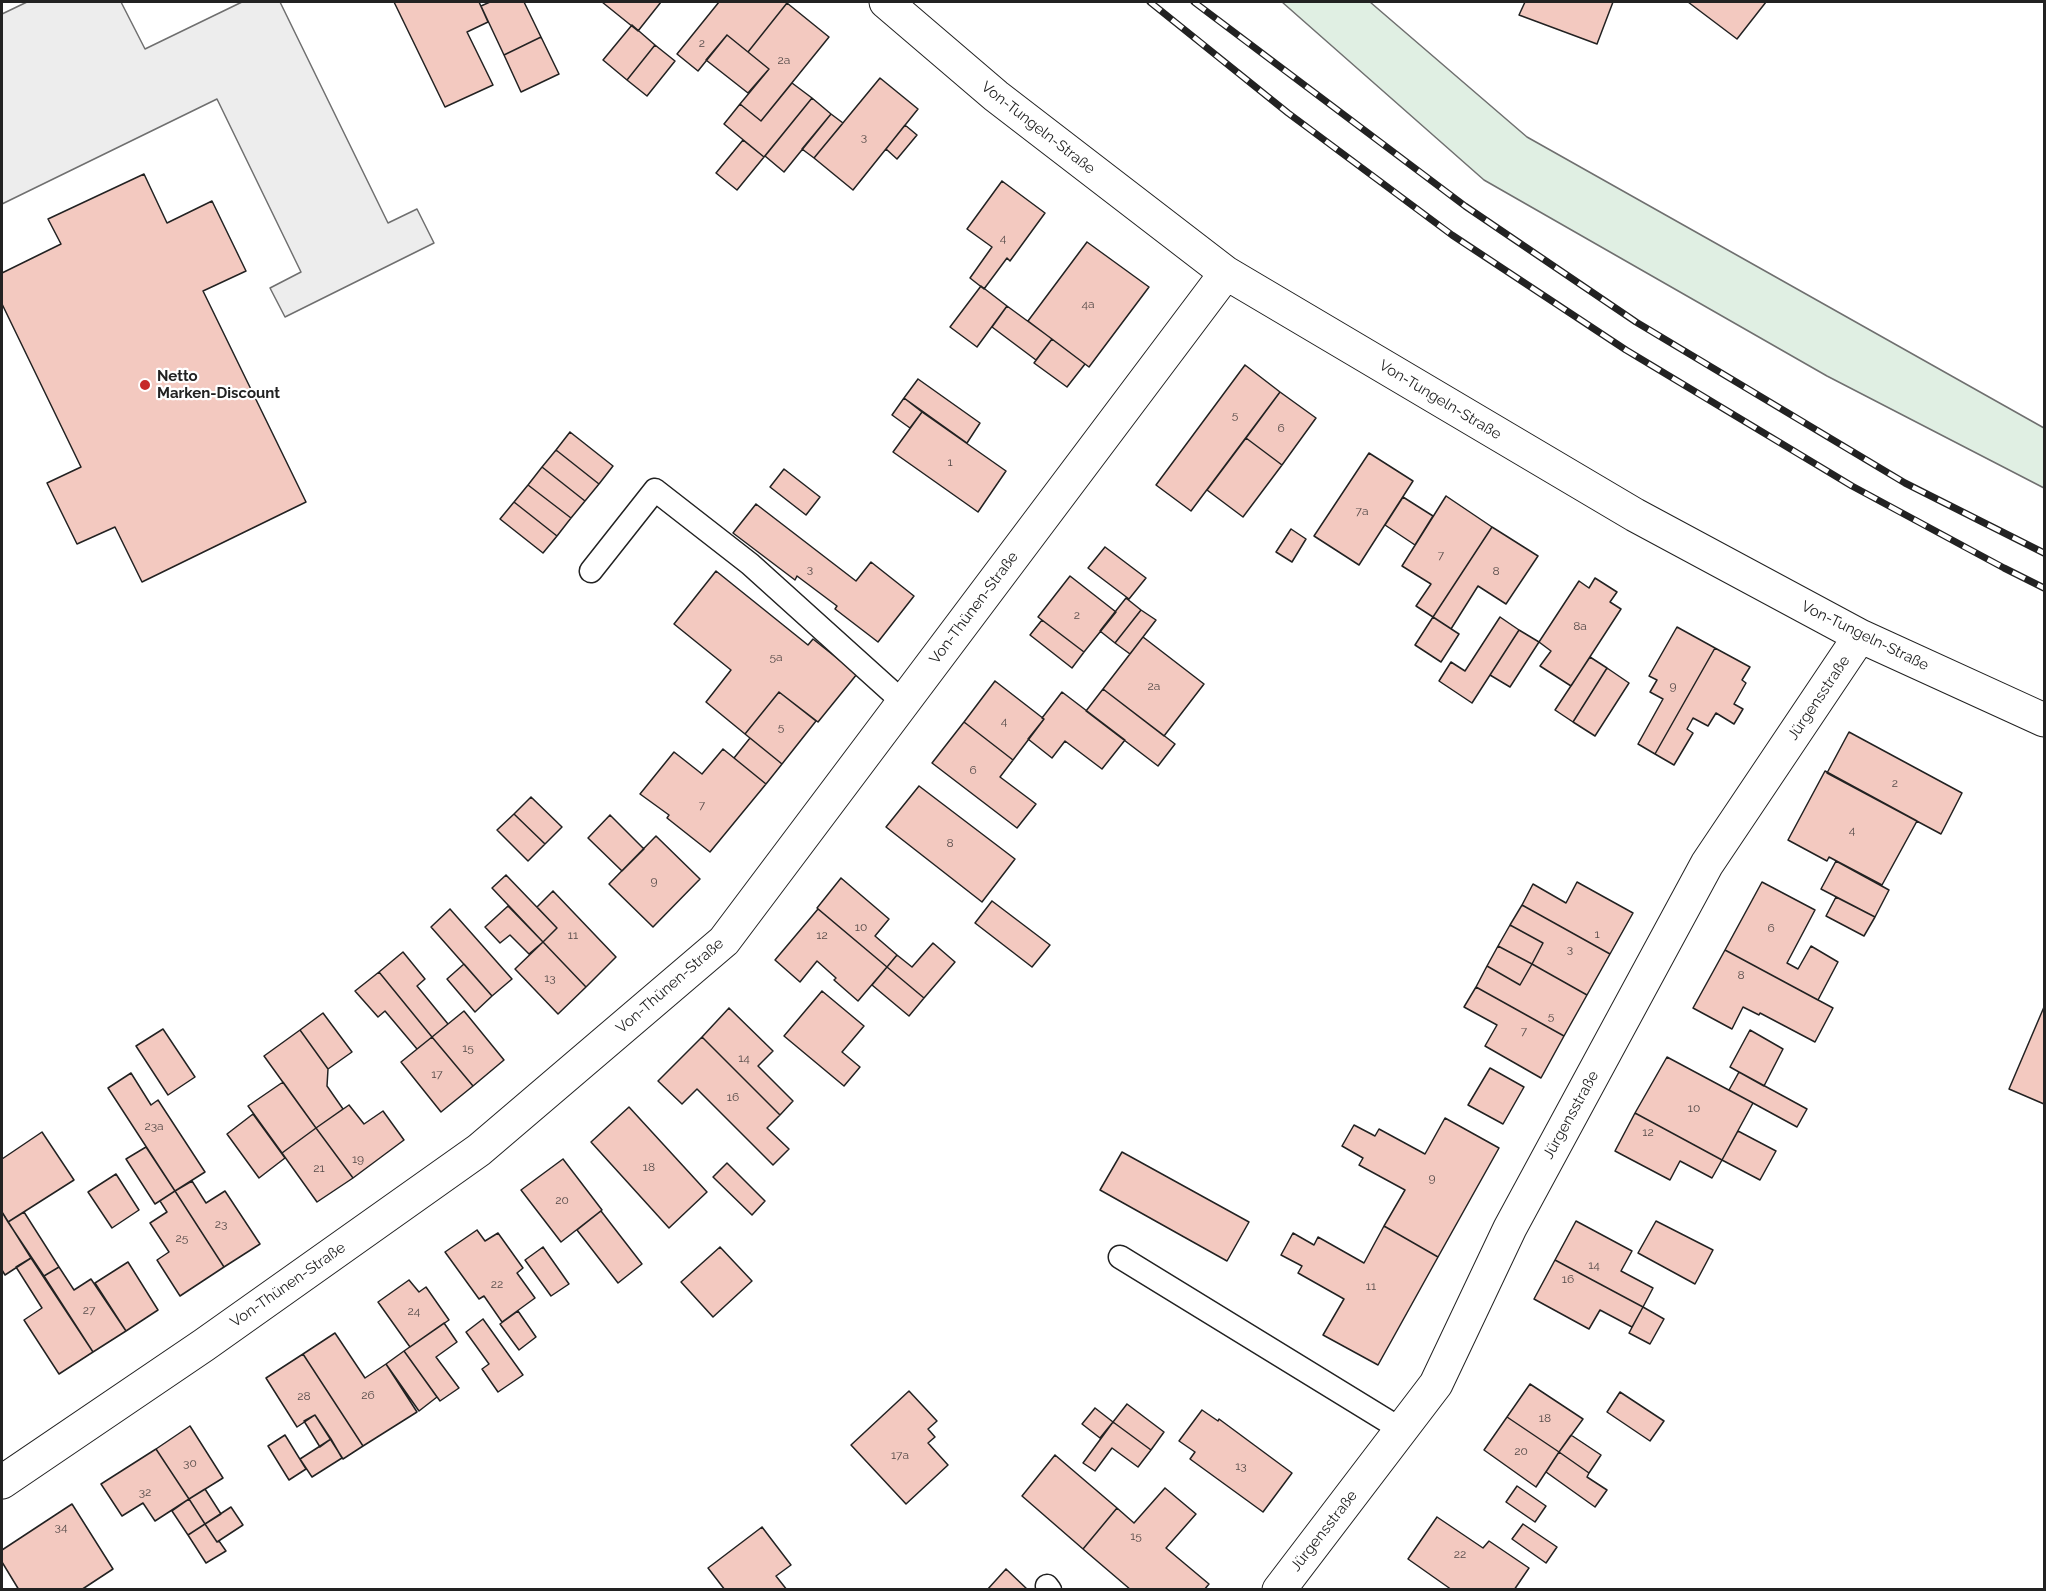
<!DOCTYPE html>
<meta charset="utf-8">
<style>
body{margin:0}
#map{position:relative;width:2046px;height:1591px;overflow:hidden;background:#fff;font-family:Raleway,sans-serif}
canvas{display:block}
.frame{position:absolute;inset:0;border:3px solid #222;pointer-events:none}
</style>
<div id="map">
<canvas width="2046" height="1591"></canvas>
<div class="frame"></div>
</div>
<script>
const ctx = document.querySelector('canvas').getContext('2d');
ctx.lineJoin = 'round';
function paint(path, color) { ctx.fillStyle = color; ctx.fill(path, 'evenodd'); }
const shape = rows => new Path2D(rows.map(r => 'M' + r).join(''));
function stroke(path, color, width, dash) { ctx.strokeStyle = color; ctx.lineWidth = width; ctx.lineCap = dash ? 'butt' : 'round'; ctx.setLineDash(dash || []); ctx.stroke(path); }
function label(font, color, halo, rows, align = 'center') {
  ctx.font = font + ' Raleway,sans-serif'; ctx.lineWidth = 4.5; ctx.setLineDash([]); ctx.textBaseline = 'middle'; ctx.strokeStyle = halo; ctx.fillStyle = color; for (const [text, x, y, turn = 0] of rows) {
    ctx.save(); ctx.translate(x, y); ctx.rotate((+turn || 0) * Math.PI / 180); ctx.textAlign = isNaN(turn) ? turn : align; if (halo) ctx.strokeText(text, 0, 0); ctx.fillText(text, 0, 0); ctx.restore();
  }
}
const green = shape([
 [1282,2,1370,2,1527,137,2044,428,2044,488,1827,376,1484,180,1282,2]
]);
const parking = shape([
 [27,2,121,2,145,49,242,2,280,2,388,223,417,209,434,243,285,317,270,288,301,272,217,99,2,204,2,14,27,2]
]);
const building = shape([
 [394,2,479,2,488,22,467,32,493,85,445,107,394,2],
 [490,2,524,2,541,37,504,55,481,6,490,2],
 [602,2,661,2,638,31,602,2],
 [719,2,785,2,787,3,748,52,727,35,698,71,677,54,719,2],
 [1525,2,1613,2,1597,44,1519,15,1525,2],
 [1688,2,1766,2,1737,39,1688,2],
 [787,3,829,37,761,121,740,104,769,69,748,52,787,3],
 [632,25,655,45,627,80,603,60,632,25],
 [727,35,769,69,748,93,706,60,727,35],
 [541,37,559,74,521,92,504,55,541,37],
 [655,45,675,61,647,96,627,80,655,45],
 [880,78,918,109,853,190,814,158,880,78],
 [792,83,812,98,764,157,724,124,740,104,761,121,792,83],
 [812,98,831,114,784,172,765,156,812,98],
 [831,114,843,123,814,158,802,149,831,114],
 [905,125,917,135,897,159,886,149,905,125],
 [743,140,764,157,737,190,716,173,743,140],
 [144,174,167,223,212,201,246,271,203,291,306,502,142,582,115,527,77,544,47,483,81,467,2,304,2,273,61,244,48,219,144,174],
 [1002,181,1045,213,1010,261,1007,258,984,289,970,278,992,247,967,229,1002,181],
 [1087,242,1149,287,1089,367,1028,321,1087,242],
 [981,286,1007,306,977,347,950,327,981,286],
 [1007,306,1052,339,1036,360,992,327,1007,306],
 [1052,339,1085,364,1067,387,1034,363,1052,339],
 [1245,365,1280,392,1191,511,1156,485,1245,365],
 [918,379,980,423,967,443,904,398,918,379],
 [1280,392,1316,418,1282,465,1246,438,1280,392],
 [904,398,922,412,910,428,892,415,904,398],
 [922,412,1006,471,978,512,893,452,922,412],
 [570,432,613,466,599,484,556,450,570,432],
 [1246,438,1282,465,1243,517,1207,490,1246,438],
 [556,450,599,484,585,501,542,467,556,450],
 [1369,453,1413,481,1359,565,1314,536,1369,453],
 [542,467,585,501,571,518,528,485,542,467],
 [784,469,820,497,806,515,770,487,784,469],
 [528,485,571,518,557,536,514,502,528,485],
 [1446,496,1492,527,1433,617,1416,606,1431,584,1402,566,1446,496],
 [1403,497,1433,516,1415,545,1385,525,1403,497],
 [514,502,557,536,543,553,500,519,514,502],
 [756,504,856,581,871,562,914,596,878,642,835,609,837,606,797,576,795,580,733,533,756,504],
 [1492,527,1538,556,1506,604,1478,586,1451,629,1433,617,1492,527],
 [1291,529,1306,539,1292,562,1276,552,1291,529],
 [1105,547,1146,578,1129,599,1088,568,1105,547],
 [716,571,808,645,813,639,857,674,818,722,779,692,745,734,706,702,731,670,674,624,716,571],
 [1070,576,1116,612,1084,652,1038,617,1070,576],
 [1595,578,1617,592,1610,602,1621,609,1571,686,1540,666,1551,651,1539,642,1579,581,1589,588,1595,578],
 [1126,598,1141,610,1115,643,1100,631,1126,598],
 [1141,610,1156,620,1130,654,1115,643,1141,610],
 [1433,617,1459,634,1441,662,1415,645,1433,617],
 [1500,617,1519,630,1472,703,1439,681,1451,662,1465,671,1500,617],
 [1042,620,1084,652,1072,668,1030,635,1042,620],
 [1677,627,1715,648,1655,754,1638,744,1663,699,1650,692,1657,680,1649,676,1677,627],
 [1519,630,1539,642,1510,687,1490,675,1519,630],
 [1143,637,1204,684,1164,736,1103,689,1143,637],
 [1715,648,1750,667,1742,680,1746,683,1734,704,1743,709,1734,724,1716,713,1708,726,1693,718,1687,729,1693,733,1674,765,1655,754,1715,648],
 [1590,657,1607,668,1573,722,1555,710,1590,657],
 [1607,668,1629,683,1595,736,1573,722,1607,668],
 [995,681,1044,719,1013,760,964,722,995,681],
 [1103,689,1175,744,1158,766,1086,711,1103,689],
 [779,692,816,721,782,764,745,734,779,692],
 [1062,692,1125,740,1102,769,1065,741,1052,758,1028,739,1044,719,1042,718,1062,692],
 [964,722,1013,760,1000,777,1036,804,1017,828,932,763,964,722],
 [1849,732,1962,793,1941,834,1827,773,1849,732],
 [750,738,782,764,766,784,734,758,750,738],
 [723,749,766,784,710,852,667,818,669,815,640,794,674,752,702,774,723,749],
 [1825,771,1917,821,1882,885,1829,857,1827,861,1788,840,1825,771],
 [919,786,1015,859,982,902,886,827,919,786],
 [531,797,562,827,545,844,514,814,531,797],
 [514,814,545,844,528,861,497,830,514,814],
 [610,815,644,849,622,871,588,838,610,815],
 [656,836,700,879,653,927,609,884,656,836],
 [1836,861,1889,890,1875,917,1821,889,1836,861],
 [506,875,557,928,543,942,492,888,506,875],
 [841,878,889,919,875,936,897,955,887,967,817,908,841,878],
 [1577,882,1633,913,1610,954,1522,905,1533,884,1566,903,1577,882],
 [1762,882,1815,910,1787,963,1798,969,1811,946,1838,962,1818,1000,1725,950,1762,882],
 [553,891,616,957,586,987,543,942,557,928,537,907,553,891],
 [1836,897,1875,917,1864,936,1826,916,1836,897],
 [992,901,1050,945,1032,967,975,923,992,901],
 [1522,905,1610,954,1587,995,1532,964,1543,943,1510,925,1522,905],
 [508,906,543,942,529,954,510,935,500,943,485,927,508,906],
 [450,909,512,979,492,996,431,927,450,909],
 [818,909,887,967,858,1001,834,980,836,978,817,961,800,982,775,960,818,909],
 [1510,925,1543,943,1532,964,1498,946,1510,925],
 [543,942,586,987,558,1014,515,969,543,942],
 [933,943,955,962,924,998,887,967,897,955,912,967,933,943],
 [1498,946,1532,964,1520,985,1487,966,1498,946],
 [1725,950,1833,1008,1815,1042,1760,1013,1759,1015,1743,1007,1732,1029,1693,1008,1725,950],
 [403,952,425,979,417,986,448,1024,432,1037,379,972,403,952],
 [464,964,492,996,475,1012,447,979,464,964],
 [1532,964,1587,995,1564,1036,1476,987,1487,966,1520,985,1532,964],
 [887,967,924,998,909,1016,872,985,887,967],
 [379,972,432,1037,417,1049,385,1011,378,1017,355,991,379,972],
 [1476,987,1564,1036,1541,1078,1485,1046,1497,1025,1464,1007,1476,987],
 [822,991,864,1026,842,1052,860,1067,844,1086,784,1036,822,991],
 [2044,1007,2044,1104,2009,1089,2044,1007],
 [729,1008,773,1051,758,1066,793,1101,780,1115,702,1037,729,1008],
 [464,1011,504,1060,473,1086,432,1037,464,1011],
 [323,1013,352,1052,328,1069,300,1030,323,1013],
 [163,1029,195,1077,168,1095,136,1046,163,1029],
 [300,1030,328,1069,327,1086,343,1109,316,1128,264,1056,300,1030],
 [1750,1030,1783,1049,1764,1086,1730,1067,1750,1030],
 [432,1037,473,1086,441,1112,401,1062,432,1037],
 [702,1037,780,1115,767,1128,789,1149,773,1165,697,1089,682,1104,658,1081,702,1037],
 [1667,1057,1753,1103,1722,1160,1635,1113,1667,1057],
 [1490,1068,1524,1087,1503,1124,1468,1105,1490,1068],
 [1739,1072,1807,1109,1797,1127,1729,1090,1739,1072],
 [131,1073,151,1105,158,1100,205,1172,175,1191,108,1088,131,1073],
 [283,1082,316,1128,282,1153,248,1106,283,1082],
 [349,1105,364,1124,383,1111,404,1140,353,1178,316,1128,349,1105],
 [629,1107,707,1192,669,1228,591,1142,629,1107],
 [1635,1113,1722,1160,1712,1178,1680,1161,1670,1180,1615,1151,1635,1113],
 [253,1114,285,1158,259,1178,227,1134,253,1114],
 [1445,1118,1499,1148,1438,1257,1384,1226,1405,1190,1359,1165,1363,1158,1342,1146,1354,1125,1375,1136,1379,1129,1425,1154,1445,1118],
 [316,1128,353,1178,317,1202,282,1153,316,1128],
 [1738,1131,1776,1151,1760,1180,1722,1160,1738,1131],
 [42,1132,74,1180,8,1222,2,1212,2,1159,42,1132],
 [146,1147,175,1191,155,1204,126,1159,146,1147],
 [1122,1152,1249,1222,1227,1261,1100,1190,1122,1152],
 [563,1159,602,1210,561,1242,521,1190,563,1159],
 [727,1163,765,1201,752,1215,713,1177,727,1163],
 [116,1174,139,1210,112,1228,88,1192,116,1174],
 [192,1181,206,1203,225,1191,260,1244,224,1267,175,1191,192,1181],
 [175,1191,224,1267,180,1296,157,1260,169,1252,150,1223,167,1212,160,1201,175,1191],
 [601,1211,642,1264,618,1283,577,1230,601,1211],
 [2,1212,31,1258,5,1275,2,1270,2,1212],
 [24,1212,59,1267,44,1276,8,1222,24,1212],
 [1576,1221,1632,1251,1621,1271,1653,1288,1643,1307,1555,1260,1576,1221],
 [1656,1221,1713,1250,1695,1284,1638,1253,1656,1221],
 [1384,1226,1438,1257,1378,1365,1323,1335,1344,1299,1298,1273,1302,1266,1281,1255,1293,1233,1314,1245,1318,1237,1364,1263,1384,1226],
 [477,1230,485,1241,498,1233,523,1268,517,1273,535,1298,502,1322,484,1296,479,1299,445,1252,477,1230],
 [543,1247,569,1284,551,1296,525,1260,543,1247],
 [720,1247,752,1281,713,1317,681,1282,720,1247],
 [31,1258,93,1352,59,1374,24,1320,42,1308,16,1267,31,1258],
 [1555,1260,1643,1307,1632,1327,1600,1310,1589,1329,1534,1299,1555,1260],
 [128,1262,158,1310,126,1331,95,1283,128,1262],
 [59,1267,74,1290,91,1279,126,1331,93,1352,44,1276,59,1267],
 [409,1280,419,1292,426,1287,449,1320,410,1347,378,1302,409,1280],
 [1643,1307,1664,1319,1650,1344,1629,1333,1643,1307],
 [518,1311,536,1337,519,1350,500,1324,518,1311],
 [483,1319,523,1375,498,1392,482,1369,489,1364,466,1332,483,1319],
 [444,1323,457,1342,436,1357,459,1388,440,1401,404,1351,444,1323],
 [335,1333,365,1378,386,1364,417,1412,363,1446,303,1354,335,1333],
 [404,1351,437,1397,419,1411,386,1364,404,1351],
 [303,1354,363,1446,343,1459,315,1415,297,1427,266,1378,303,1354],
 [1530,1384,1583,1419,1559,1452,1507,1417,1530,1384],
 [909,1391,937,1421,928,1429,935,1437,928,1443,948,1465,906,1504,851,1445,909,1391],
 [1620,1392,1664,1421,1650,1441,1607,1412,1620,1392],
 [1127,1404,1164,1432,1151,1450,1113,1422,1127,1404],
 [1095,1408,1113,1422,1100,1438,1082,1424,1095,1408],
 [1202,1410,1218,1421,1219,1419,1292,1473,1263,1512,1190,1459,1195,1452,1179,1441,1202,1410],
 [315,1415,331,1439,320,1447,304,1421,315,1415],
 [1507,1417,1559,1452,1536,1487,1484,1450,1507,1417],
 [1113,1422,1151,1450,1138,1467,1112,1448,1095,1471,1083,1463,1113,1422],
 [190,1426,223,1478,189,1499,156,1449,190,1426],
 [285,1435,306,1469,289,1480,268,1446,285,1435],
 [1571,1435,1601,1455,1589,1473,1559,1452,1571,1435],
 [331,1439,342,1458,312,1477,300,1459,331,1439],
 [156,1449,189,1499,155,1521,143,1503,122,1516,101,1484,156,1449],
 [1559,1452,1589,1473,1587,1477,1607,1490,1595,1507,1546,1472,1559,1452],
 [1055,1455,1117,1508,1083,1549,1022,1496,1055,1455],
 [1517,1486,1546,1506,1535,1522,1506,1502,1517,1486],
 [1165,1488,1196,1514,1166,1548,1209,1584,1204,1590,1131,1590,1083,1549,1117,1508,1134,1523,1165,1488],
 [205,1489,221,1514,205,1524,189,1499,205,1489],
 [189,1499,205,1524,188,1535,172,1511,189,1499],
 [72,1504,113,1569,81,1590,19,1590,2,1562,2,1550,72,1504],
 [231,1507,243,1525,217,1542,205,1524,231,1507],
 [1437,1517,1483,1548,1489,1541,1529,1568,1514,1590,1452,1590,1408,1559,1437,1517],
 [205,1524,217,1542,219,1541,226,1551,206,1563,188,1535,205,1524],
 [1523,1524,1557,1547,1546,1563,1512,1539,1523,1524],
 [762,1527,791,1565,776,1576,787,1590,725,1590,708,1568,762,1527],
 [1006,1569,1028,1590,987,1590,1006,1569]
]);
const lane = shape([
 [591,571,655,490,750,564,903,702],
 [1120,1257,1402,1430],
 [1047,1586,1050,1590]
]);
const street = shape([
 [886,2,996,96,1226,273,1635,515,1860,636,2044,720],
 [2,1482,204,1345,479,1150,724,941,1226,273],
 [1279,1590,1436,1384,1510,1228,1707,864,1860,636]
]);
const rail = shape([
 [1150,2,1288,113,1452,235,1626,350,1852,486,2004,568,2044,588],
 [1194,2,1465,206,1636,322,1905,483,2044,553]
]);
const markers = [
 [145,385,6,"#c62828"]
];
const numberNames = [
 ["2",702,43],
 ["2a",784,60],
 ["3",864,137],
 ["4",1003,238],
 ["4a",1088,304],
 ["5",1235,415],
 ["6",1281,428],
 ["1",950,462],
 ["7a",1362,511],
 ["7",1441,555],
 ["3",810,569],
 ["8",1496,571],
 ["2",1077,615],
 ["8a",1580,626],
 ["5a",776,657],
 ["2a",1154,686],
 ["9",1673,686],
 ["4",1004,721],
 ["5",781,727],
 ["6",973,770],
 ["2",1895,783],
 ["7",702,805],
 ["4",1852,830],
 ["8",950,843],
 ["9",654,881],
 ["10",861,927],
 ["6",1771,928],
 ["1",1597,934],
 ["11",573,935],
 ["12",822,935],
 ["3",1570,949],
 ["8",1741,975],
 ["13",550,978],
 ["5",1551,1016],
 ["7",1524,1031],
 ["15",468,1048],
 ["14",744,1058],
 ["17",437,1074],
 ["16",733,1097],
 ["10",1694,1108],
 ["23a",154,1126],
 ["12",1648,1132],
 ["19",358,1159],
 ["18",649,1167],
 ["21",319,1168],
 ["9",1432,1178],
 ["20",562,1200],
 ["23",221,1224],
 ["25",182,1238],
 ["14",1594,1265],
 ["16",1568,1279],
 ["22",497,1284],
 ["11",1371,1286],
 ["27",89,1310],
 ["24",414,1311],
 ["26",368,1395],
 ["28",304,1396],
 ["18",1545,1418],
 ["20",1521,1451],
 ["17a",900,1455],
 ["30",190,1463],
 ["13",1241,1466],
 ["32",145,1492],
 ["34",61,1527],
 ["15",1136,1536],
 ["22",1460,1554]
];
const streetNames = [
 ["Von-Tungeln-Straße",1038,128,38],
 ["Von-Tungeln-Straße",1440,400,31],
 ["Von-Thünen-Straße",974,608,-53],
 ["Von-Tungeln-Straße",1865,636,26],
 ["Jürgensstraße",1819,698,-56],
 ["Von-Thünen-Straße",670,986,-41],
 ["Jürgensstraße",1571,1115,-61],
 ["Von-Thünen-Straße",288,1285,-35],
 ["Jürgensstraße",1324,1531,-52]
];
const poiNames = [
 ["Netto",157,376],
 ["Marken-Discount",157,393]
];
paint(green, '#e0efe3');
stroke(green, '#6f6f6f', 1.5);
paint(parking, '#ededed');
stroke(parking, '#6f6f6f', 1.5);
paint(building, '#f3c9c0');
stroke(building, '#222', 1.5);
stroke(lane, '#222', 25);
stroke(street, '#222', 35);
stroke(lane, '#fff', 22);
stroke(street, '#fff', 33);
stroke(rail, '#222', 7);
stroke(rail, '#fff', 4.5, [14]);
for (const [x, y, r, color] of markers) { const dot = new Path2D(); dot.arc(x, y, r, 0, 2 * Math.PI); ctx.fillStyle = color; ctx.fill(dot); stroke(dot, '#fff', 2); }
label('12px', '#564c4a', null, numberNames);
label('15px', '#222', '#fff', streetNames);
label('bold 15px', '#222', '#fff', poiNames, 'left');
</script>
